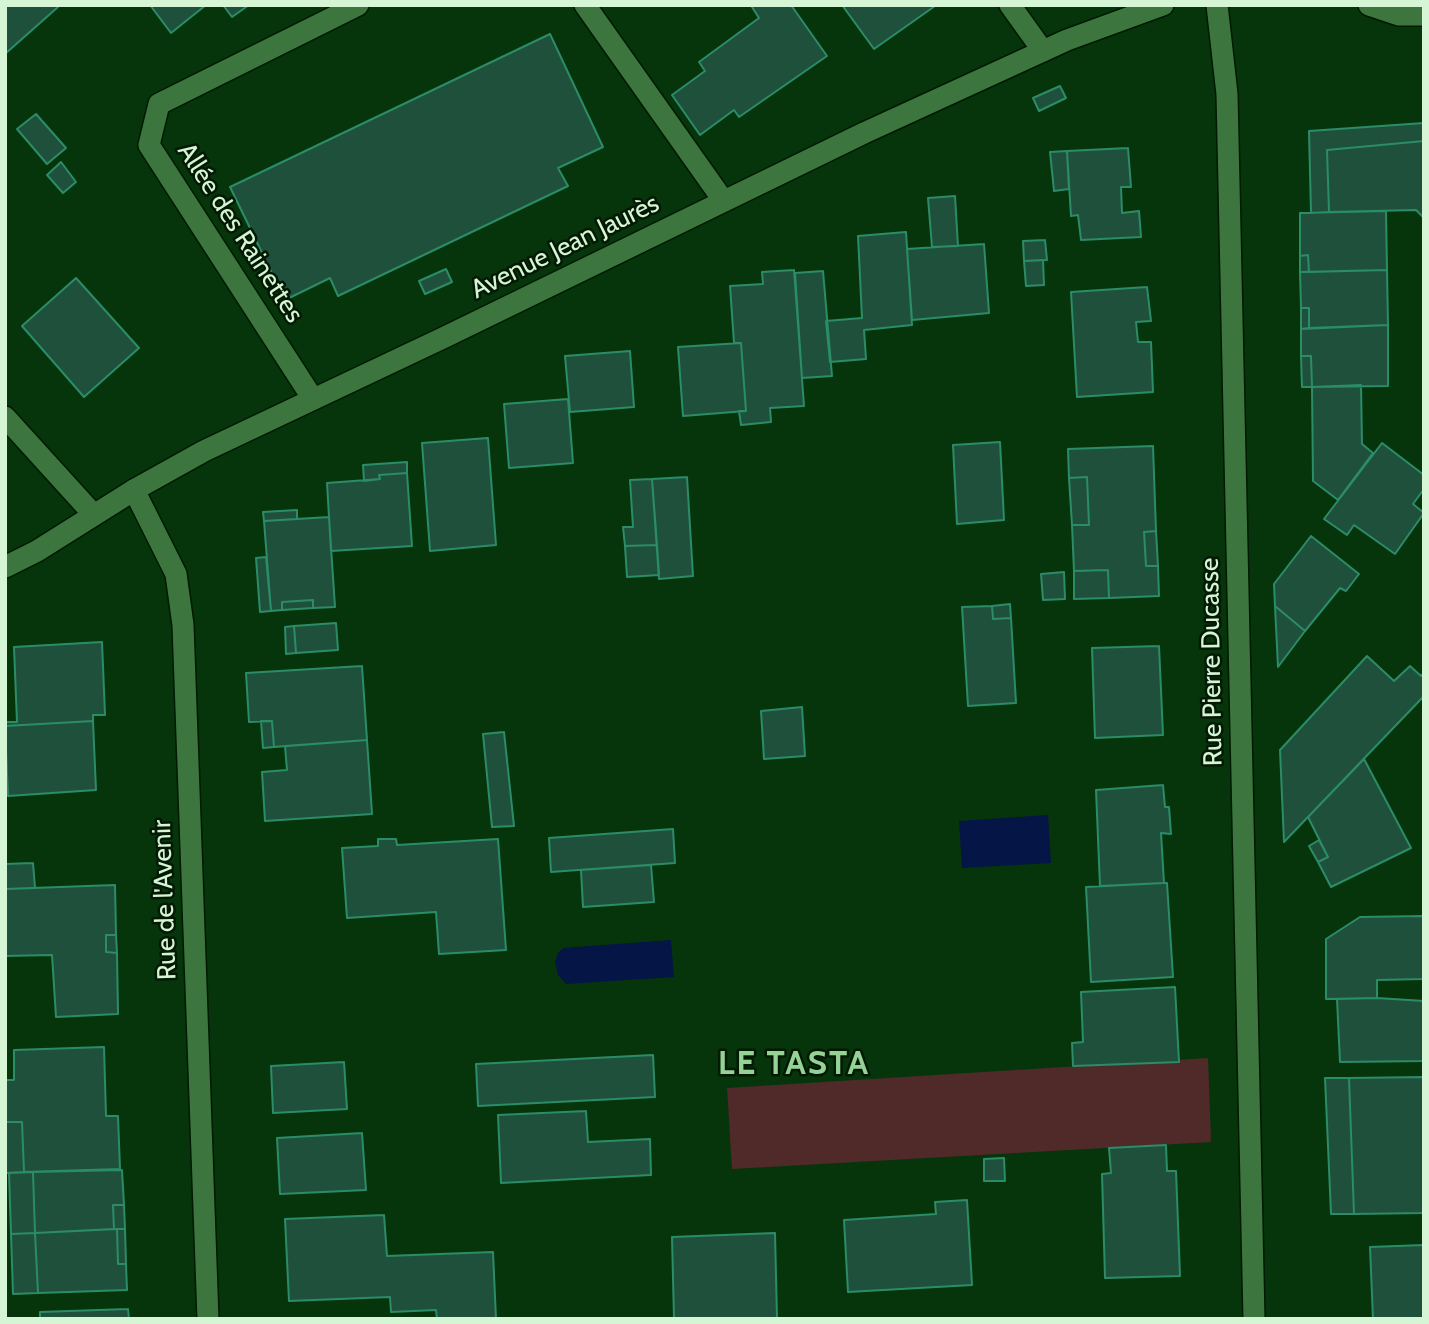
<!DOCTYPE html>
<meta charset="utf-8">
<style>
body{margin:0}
#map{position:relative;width:1429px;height:1324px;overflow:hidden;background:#06350b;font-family:Cabin,sans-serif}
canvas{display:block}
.frame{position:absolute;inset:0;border:7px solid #d6f5d5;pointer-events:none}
</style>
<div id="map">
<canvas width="1429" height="1324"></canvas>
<div class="frame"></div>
</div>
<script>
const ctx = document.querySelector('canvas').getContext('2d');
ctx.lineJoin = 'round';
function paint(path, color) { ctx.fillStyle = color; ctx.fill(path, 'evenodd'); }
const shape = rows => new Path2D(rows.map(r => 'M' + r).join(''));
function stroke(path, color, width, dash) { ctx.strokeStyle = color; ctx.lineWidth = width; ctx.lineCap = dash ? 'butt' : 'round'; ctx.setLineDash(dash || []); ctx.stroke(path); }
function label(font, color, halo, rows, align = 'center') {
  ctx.font = font + ' Cabin,sans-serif'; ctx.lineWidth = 5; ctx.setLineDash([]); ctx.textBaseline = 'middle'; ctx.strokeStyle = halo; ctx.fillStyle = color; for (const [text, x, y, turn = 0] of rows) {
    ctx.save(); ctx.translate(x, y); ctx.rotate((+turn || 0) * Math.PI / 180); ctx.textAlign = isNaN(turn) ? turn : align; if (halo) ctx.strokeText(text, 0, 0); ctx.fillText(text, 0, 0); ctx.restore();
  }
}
const green = shape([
 [1208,1058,1211,1142,732,1169,727,1088]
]);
const water = shape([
 [1048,815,1051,863,962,868,959,821],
 [671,940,674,977,566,984,558,975,555,962,558,953,563,948]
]);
const building = shape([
 [5,5,56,5,58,7,5,54,5,5],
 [150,5,206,5,171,33,150,5],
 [223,5,249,5,232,17,223,5],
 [755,5,791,5,827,56,739,117,734,110,700,135,672,95,705,71,699,62,759,18,752,7,755,5],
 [842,5,934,5,935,6,874,49,842,5],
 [550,34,603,147,558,168,568,186,338,296,330,278,285,300,230,187,550,34],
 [1060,86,1066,98,1039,111,1033,98,1060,86],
 [36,114,66,148,47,164,17,129,36,114],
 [1424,123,1424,141,1327,150,1329,212,1311,213,1309,131,1424,123],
 [1424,141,1424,218,1416,210,1329,212,1327,150,1424,141],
 [1128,148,1131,187,1121,187,1122,213,1139,211,1141,237,1081,240,1078,215,1071,216,1067,151,1128,148],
 [1067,151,1069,189,1054,191,1050,152,1067,151],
 [61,162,76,182,63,193,47,175,61,162],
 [955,196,958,246,932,247,928,198,955,196],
 [1386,211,1387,270,1309,272,1308,255,1300,256,1300,213,1386,211],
 [906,232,912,325,864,330,866,359,830,362,826,321,862,318,858,236,906,232],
 [1045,240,1047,260,1024,261,1023,241,1045,240],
 [984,244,989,313,912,320,907,249,984,244],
 [1308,255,1309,272,1300,272,1300,256,1308,255],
 [1043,260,1044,285,1026,286,1024,261,1043,260],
 [446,269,452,282,425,294,419,281,446,269],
 [794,270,804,406,770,408,771,422,741,425,739,411,746,411,741,343,734,343,730,286,763,284,762,272,794,270],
 [1387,270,1388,325,1309,328,1309,308,1301,308,1300,272,1387,270],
 [823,271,832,376,802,378,795,273,823,271],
 [76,278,139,348,84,397,22,326,76,278],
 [1147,287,1151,321,1136,322,1138,342,1151,342,1153,392,1077,397,1071,292,1147,287],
 [1301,308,1309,308,1309,328,1301,329,1301,308],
 [1388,325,1388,386,1312,387,1311,356,1301,356,1301,329,1388,325],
 [741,343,746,411,683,416,678,347,741,343],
 [630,351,634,407,570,412,565,356,630,351],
 [1301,356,1311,356,1312,387,1302,387,1301,356],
 [1361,385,1362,444,1373,453,1338,500,1313,481,1312,387,1361,385],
 [568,399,573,463,509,468,504,404,568,399],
 [488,438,496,545,430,551,422,443,488,438],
 [1000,442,1004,520,957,524,953,445,1000,442],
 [1382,443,1424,475,1424,489,1413,504,1424,513,1395,554,1354,525,1347,535,1324,519,1382,443],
 [1153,446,1156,531,1144,532,1146,566,1158,566,1159,596,1109,598,1108,570,1074,571,1072,525,1089,525,1087,477,1069,478,1068,449,1153,446],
 [407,462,407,473,379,475,380,479,364,481,363,465,407,462],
 [407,473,412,546,331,551,327,483,380,479,379,475,407,473],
 [687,477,693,576,659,579,652,479,687,477],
 [1087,477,1089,525,1072,525,1069,478,1087,477],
 [652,479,657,545,625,546,623,527,633,527,630,480,652,479],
 [297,510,297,519,264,521,263,512,297,510],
 [329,517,335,607,313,608,313,600,282,602,282,610,271,611,264,521,329,517],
 [1156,531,1158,566,1146,566,1144,532,1156,531],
 [1311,536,1359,574,1346,591,1340,588,1305,631,1275,606,1274,584,1311,536],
 [657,545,659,575,627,577,625,546,657,545],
 [266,557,271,611,260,612,256,558,266,557],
 [1108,570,1109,598,1074,599,1074,571,1108,570],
 [1064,572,1065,599,1043,600,1041,574,1064,572],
 [313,600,313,608,282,610,282,602,313,600],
 [1010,604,1011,618,993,619,992,606,1010,604],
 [992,606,993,619,1011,618,1016,703,968,706,962,607,992,606],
 [1275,606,1305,631,1278,667,1275,606],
 [336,623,338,650,296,653,294,626,336,623],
 [294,626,296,653,286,654,285,627,294,626],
 [102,642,105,715,93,715,93,721,5,726,5,722,17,722,14,647,102,642],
 [1159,646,1163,735,1095,738,1092,648,1159,646],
 [1367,656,1394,681,1410,666,1421,676,1424,673,1424,696,1284,842,1280,750,1367,656],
 [362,666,367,740,274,747,272,721,249,722,246,673,362,666],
 [802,707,805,756,764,759,761,711,802,707],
 [93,721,96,790,8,796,5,726,93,721],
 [261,721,272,721,274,747,263,748,261,721],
 [504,732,514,826,492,827,483,734,504,732],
 [367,740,372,814,265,821,262,772,287,770,285,746,367,740],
 [1364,759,1411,848,1331,887,1318,862,1328,857,1308,817,1364,759],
 [1163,785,1165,807,1169,807,1171,834,1161,833,1164,883,1100,886,1096,790,1163,785],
 [673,829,675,863,551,872,549,838,673,829],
 [378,839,396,839,397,845,498,839,506,950,439,954,436,912,347,918,342,848,378,846,378,839],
 [1319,840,1328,857,1318,862,1309,846,1319,840],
 [33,863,35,888,5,889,5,864,33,863],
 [651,865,654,902,583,907,581,870,651,865],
 [1164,883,1167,883,1173,977,1091,982,1086,887,1164,883],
 [115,885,116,935,106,935,106,952,117,953,118,1014,56,1017,52,955,5,956,5,889,115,885],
 [1424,916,1424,979,1377,980,1377,998,1326,999,1326,939,1360,917,1424,916],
 [106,935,116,935,117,953,106,952,106,935],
 [1175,987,1179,1062,1073,1066,1072,1043,1083,1042,1081,992,1175,987],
 [1377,998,1424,1001,1424,1061,1340,1062,1337,999,1377,998],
 [104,1047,106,1116,118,1116,120,1169,24,1172,22,1122,5,1122,5,1080,14,1080,14,1050,104,1047],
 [653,1055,655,1097,478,1106,476,1064,653,1055],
 [344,1062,347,1109,273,1113,271,1066,344,1062],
 [1424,1077,1424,1213,1354,1214,1349,1078,1424,1077],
 [1325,1078,1349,1078,1354,1214,1331,1214,1325,1078],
 [586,1111,588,1142,650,1139,651,1175,501,1183,498,1115,586,1111],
 [5,1122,22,1122,24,1172,5,1173,5,1122],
 [362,1133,366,1190,280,1194,277,1138,362,1133],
 [1166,1145,1167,1171,1176,1171,1180,1276,1105,1278,1102,1174,1111,1173,1109,1148,1166,1145],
 [1004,1158,1005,1181,984,1181,984,1159,1004,1158],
 [122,1170,124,1205,113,1205,114,1229,35,1233,33,1172,122,1170],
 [33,1172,35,1233,11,1234,9,1173,33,1172],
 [967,1200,972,1285,848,1292,844,1220,936,1214,935,1202,967,1200],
 [113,1205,124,1205,125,1229,114,1229,113,1205],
 [384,1215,387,1256,493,1252,496,1319,437,1319,436,1310,391,1312,390,1297,289,1301,285,1219,384,1215],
 [117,1229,125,1229,126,1264,118,1264,117,1229],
 [117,1229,118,1264,126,1264,127,1290,38,1293,35,1233,117,1229],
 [35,1233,38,1293,13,1294,11,1234,35,1233],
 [775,1233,777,1319,674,1319,672,1237,775,1233],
 [1424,1245,1424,1319,1373,1319,1370,1247,1424,1245],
 [128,1309,129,1319,40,1319,40,1312,128,1309]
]);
const minor = shape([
 [585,5,723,200],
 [1010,5,1043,51],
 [1217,5,1227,94,1254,1319],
 [313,399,149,145,159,104,358,5],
 [5,417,94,515],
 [134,490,176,574,183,625,208,1319]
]);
const tertiary = shape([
 [1369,5,1399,15,1424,15],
 [5,567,37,551,134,490,204,451,445,337,864,133,1067,40,1163,5]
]);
const streetNames = [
 ["Allée des Rainettes",240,233,57],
 ["Avenue Jean Jaurès",565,247,-26],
 ["Rue Pierre Ducasse",1212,662,-91],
 ["Rue de l'Avenir",165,900,-92]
];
const districtNames = [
 ["LE TASTA",794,1064]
];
paint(green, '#502a28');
paint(water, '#051545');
paint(building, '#1f503c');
stroke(building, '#2b8c68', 2);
stroke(minor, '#001a01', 24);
stroke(tertiary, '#001a01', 24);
stroke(minor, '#3c763e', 21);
stroke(tertiary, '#3c763e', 21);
label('26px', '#d6f5d5', '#031904', streetNames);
ctx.letterSpacing = '2px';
label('bold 33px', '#95d295', '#031904', districtNames);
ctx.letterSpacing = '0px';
</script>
